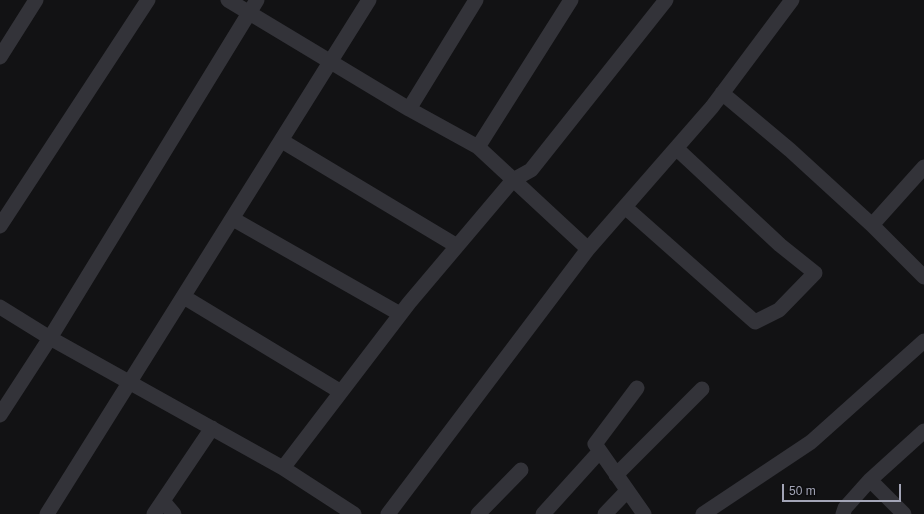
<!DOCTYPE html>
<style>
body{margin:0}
#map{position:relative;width:924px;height:514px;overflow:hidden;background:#121214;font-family:Arial,sans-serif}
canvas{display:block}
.scale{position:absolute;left:782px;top:484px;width:119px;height:18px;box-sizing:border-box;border:2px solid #a2a4b6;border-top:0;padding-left:5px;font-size:12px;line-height:14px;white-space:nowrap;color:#a2a4b6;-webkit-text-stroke:3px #0d0d0f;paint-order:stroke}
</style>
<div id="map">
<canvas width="924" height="514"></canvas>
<div class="scale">50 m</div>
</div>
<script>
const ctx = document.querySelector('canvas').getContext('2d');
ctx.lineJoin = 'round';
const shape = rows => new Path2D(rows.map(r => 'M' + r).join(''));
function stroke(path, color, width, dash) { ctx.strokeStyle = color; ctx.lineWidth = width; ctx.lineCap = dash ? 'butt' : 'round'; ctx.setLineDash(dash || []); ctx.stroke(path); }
const street = shape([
 [228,0,409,109,478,147,588,249,712,107,792,0],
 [257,0,50,338,283,468,409,303,513,180,531,170,666,0],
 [0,57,36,0],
 [722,93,790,150,872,225,924,277],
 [409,109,476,0],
 [282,141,457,246],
 [478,147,571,0],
 [625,207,755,322,779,310,815,273,780,245,676,148],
 [233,219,400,314],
 [872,225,924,167],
 [0,226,148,0],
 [184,297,341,392],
 [0,307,50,338,0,415],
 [637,388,595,444,644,514],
 [283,468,354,514],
 [616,475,702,389],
 [870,480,904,514],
 [163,501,174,514],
 [47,514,369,0],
 [154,514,212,428],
 [388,514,588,249],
 [478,514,521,470],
 [543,514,600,451],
 [605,514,627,491],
 [703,514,811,442,924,341],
 [843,514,845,508,870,480,924,431]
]);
stroke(street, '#333339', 15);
</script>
